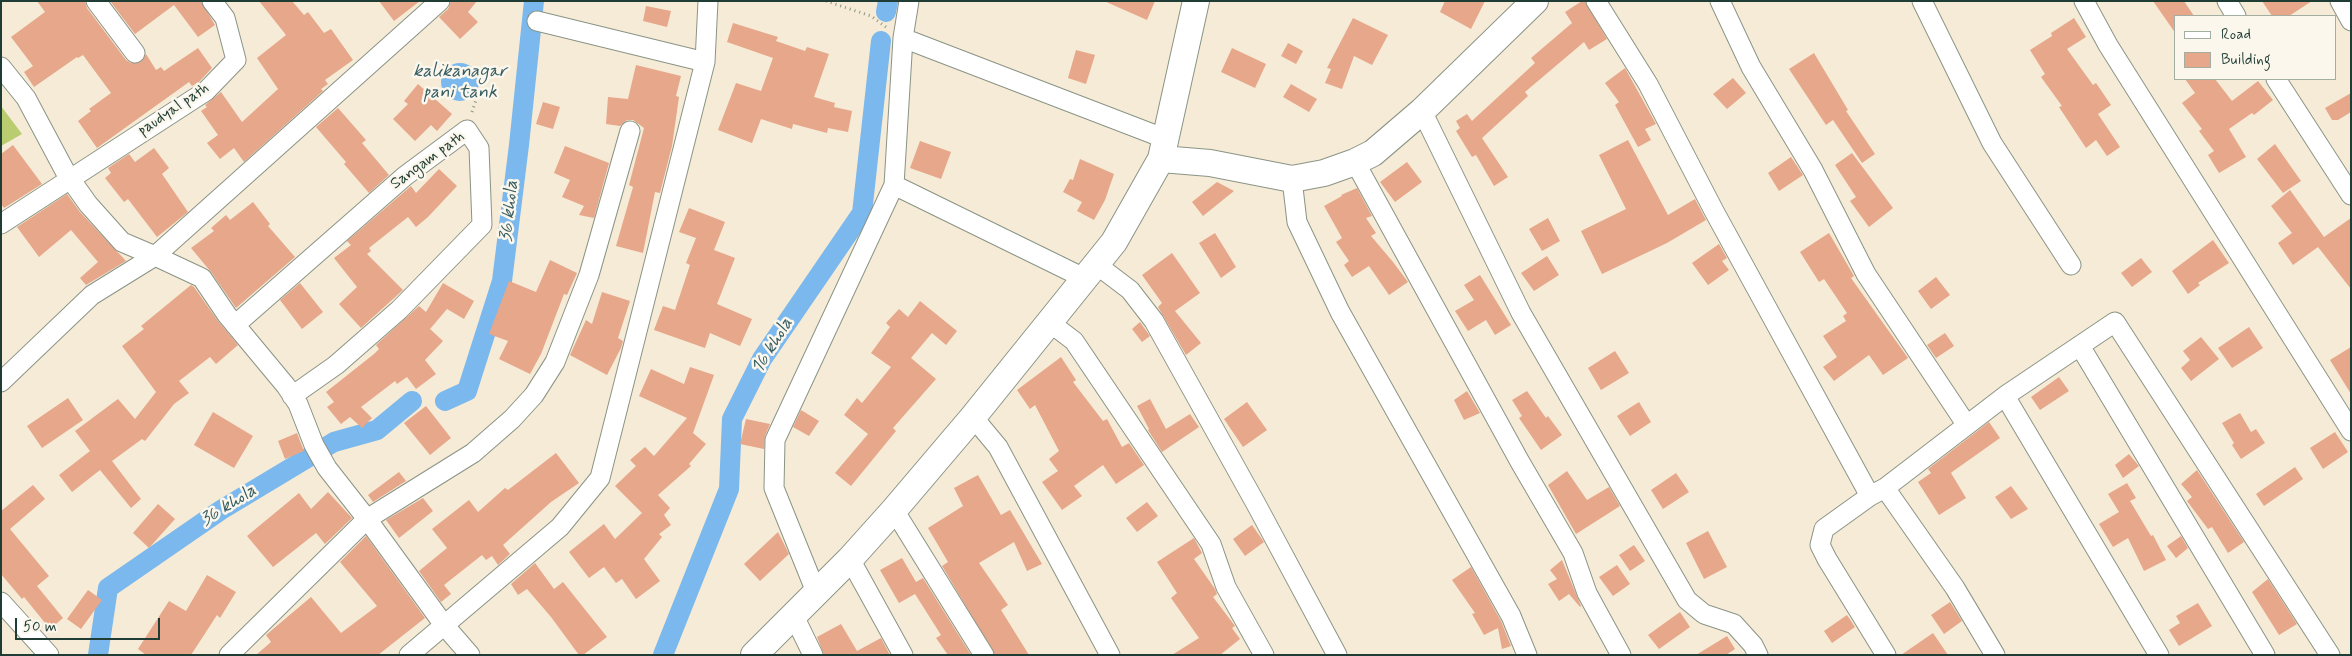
<!DOCTYPE html>
<style>
body{margin:0}
#map{position:relative;width:2352px;height:656px;overflow:hidden;background:#f6ebd6;font-family:Mynerve,sans-serif}
canvas{display:block}
.frame{position:absolute;inset:0;border:2px solid #1f3d34;pointer-events:none}
.legend{position:absolute;left:2174px;top:15px;width:162px;height:65px;box-sizing:border-box;background:#fbf7ec;border:1px solid #a3ada2;margin:0;padding:6px 9px;list-style:none;font-size:15px;color:#1f3d34}
.legend li{display:flex;align-items:center;gap:10px;height:25px}
.legend b{width:25px;border:1px solid #a3ada2}
.scale{position:absolute;left:15px;top:618px;width:145px;height:22px;box-sizing:border-box;border:2px solid #1f3d34;border-top:0;padding-left:6px;font-size:15px;line-height:18px;white-space:nowrap;color:#1f3d34;-webkit-text-stroke:4px #fbf7ec;paint-order:stroke}
</style>
<div id="map">
<canvas width="2352" height="656"></canvas>
<div class="frame"></div>
<ul class="legend">
<li><b style="height:6px;background:#fff"></b>Road</li>
<li><b style="height:14px;background:#e6a78b"></b>Building</li>
</ul>
<div class="scale">50 m</div>
</div>
<script>
const ctx = document.querySelector('canvas').getContext('2d');
ctx.lineJoin = 'round';
function paint(path, color) { ctx.fillStyle = color; ctx.fill(path, 'evenodd'); }
const shape = rows => new Path2D(rows.map(r => 'M' + r).join(''));
function stroke(path, color, width, dash) { ctx.strokeStyle = color; ctx.lineWidth = width; ctx.lineCap = dash ? 'butt' : 'round'; ctx.setLineDash(dash || []); ctx.stroke(path); }
function label(font, color, halo, rows, align = 'center') {
  ctx.font = font + ' Mynerve,sans-serif'; ctx.lineWidth = 5; ctx.setLineDash([]); ctx.textBaseline = 'middle'; ctx.strokeStyle = halo; ctx.fillStyle = color; for (const [text, x, y, turn = 0] of rows) {
    ctx.save(); ctx.translate(x, y); ctx.rotate((+turn || 0) * Math.PI / 180); ctx.textAlign = isNaN(turn) ? turn : align; if (halo) ctx.strokeText(text, 0, 0); ctx.fillText(text, 0, 0); ctx.restore();
  }
}
const green = shape([
 [1,106,22,134,1,146]
]);
const water = shape([
 '441 82a19 19 0 1 1 38 0a19 19 0 1 1-38 0Z'
]);
const canal = shape([
 [886,12,888,1],
 [445,401,467,391,502,281,519,145,534,1],
 [98,655,108,588,221,510,334,442,377,430,412,401],
 [663,655,729,489,732,419,762,359,862,213,881,41]
]);
const building = shape([
 [37,1,85,1,87,8,126,60,131,63,141,62,146,54,156,70,161,67,164,71,198,48,212,68,199,82,192,86,189,82,97,148,78,121,91,111,89,109,111,93,83,55,78,58,77,57,34,87,24,72,33,66,11,37,45,12],
 [110,1,201,1,215,25,198,37,174,5,135,34],
 [259,1,292,1,304,15,308,12,324,33,331,29,353,60,325,80,328,84,321,89,323,91,244,162,234,148,220,159,207,143,218,135,201,111,207,107,205,105,221,92,242,122,278,89,257,58,286,35],
 [379,1,420,1,394,21],
 [451,1,477,1,468,12,478,22,460,39,439,17,448,9],
 [1104,1,1155,1,1147,20],
 [1445,1,1485,1,1471,29,1440,12],
 [1582,1,1585,1,1607,39,1589,50,1584,42,1525,92,1528,96,1482,138,1508,177,1494,186,1476,155,1472,157,1456,131,1460,128,1456,121,1467,114,1472,121,1474,119,1535,63,1531,58,1572,23,1565,12],
 [2153,1,2184,1,2194,16,2176,16,2176,34],
 [2262,1,2312,1,2289,16,2272,16],
 [646,6,671,11,667,27,643,21],
 [1353,18,1388,35,1372,65,1354,56,1342,89,1325,83,1331,69,1327,68],
 [2074,18,2086,37,2067,49,2093,85,2096,83,2111,105,2098,114,2120,147,2107,156,2096,140,2086,148,2059,107,2062,106,2041,77,2045,74,2030,50,2052,36,2051,33],
 [733,23,778,37,776,41,805,51,807,47,829,54,814,97,835,103,834,107,852,111,848,132,828,128,827,133,793,124,792,129,761,119,752,143,718,130,736,83,761,91,773,58,727,42],
 [1288,43,1303,51,1296,64,1281,56],
 [1232,48,1266,64,1255,88,1221,72],
 [1076,50,1095,55,1086,84,1068,78],
 [1814,53,1848,110,1846,111,1875,154,1862,163,1833,120,1826,125,1789,69],
 [636,65,681,76,676,96,679,97,672,146,660,193,655,192,643,253,616,246,633,187,629,185,644,128,633,120,627,120,620,126,606,124,608,97,628,99],
 [1625,68,1656,124,1645,129,1651,140,1638,147,1615,105,1619,102,1605,83],
 [1733,78,1746,93,1727,109,1713,94],
 [2185,79,2215,79,2232,101,2258,81,2273,100,2254,115,2252,113,2229,129,2246,157,2219,173,2208,155,2214,151,2199,131,2202,129,2182,103,2195,93],
 [418,84,452,114,437,131,431,125,415,141,393,119,408,104,404,101],
 [1291,84,1317,99,1309,112,1283,97],
 [2351,93,2351,112,2338,120,2332,120,2325,108],
 [543,102,560,107,553,129,536,124],
 [338,108,366,140,362,143,389,175,369,193,344,164,346,162,316,127],
 [1628,140,1668,215,1695,199,1706,220,1667,243,1602,274,1581,231,1626,209,1599,155],
 [920,141,951,152,941,179,910,168],
 [2275,144,2301,181,2283,193,2257,159],
 [13,145,42,184,4,208,1,204,1,154],
 [565,146,609,163,594,218,579,215,584,206,562,197,570,180,554,173],
 [154,148,169,168,162,174,188,212,157,237,128,199,124,202,105,178,111,173,108,168,129,154,135,162],
 [1852,153,1893,208,1869,227,1850,201,1856,197,1835,165],
 [1791,157,1803,175,1779,191,1768,173],
 [1080,159,1114,174,1105,200,1094,220,1077,211,1082,202,1063,192,1070,179,1073,180],
 [1407,162,1422,182,1395,202,1380,182],
 [439,169,457,186,428,217,416,227,408,217,369,248,371,251,367,254,403,290,361,328,339,304,357,287,334,258,351,245,347,241,411,186,416,193],
 [1217,182,1234,191,1203,216,1192,202],
 [1357,188,1372,216,1366,218,1376,233,1371,236,1393,262,1408,282,1389,295,1369,266,1352,277,1344,265,1349,261,1336,242,1342,238,1324,206,1342,196,1341,195],
 [2290,190,2324,237,2351,218,2351,289,2318,247,2293,265,2278,243,2292,233,2271,206],
 [67,194,80,212,126,261,86,285,80,278,98,262,71,230,39,257,17,227],
 [253,202,270,224,268,226,295,257,236,308,211,272,191,248,214,231,211,228,226,215,230,220],
 [689,208,725,222,714,250,735,258,717,304,752,319,740,346,710,333,705,348,654,330,663,306,675,310,690,265,686,263,696,238,679,232],
 [1548,218,1560,241,1542,251,1529,229],
 [1215,233,1236,267,1221,278,1199,243],
 [1829,233,1854,276,1851,278,1908,358,1883,375,1869,355,1834,381,1823,367,1837,357,1823,336,1846,321,1843,316,1847,313,1824,279,1819,282,1800,252],
 [2213,240,2229,263,2198,283,2200,285,2188,294,2172,271],
 [1719,244,1727,258,1722,261,1729,270,1708,285,1692,263],
 [1172,253,1200,293,1175,311,1201,343,1186,355,1158,307,1162,303,1142,275],
 [1547,256,1559,275,1534,291,1521,273],
 [2141,258,2152,272,2132,287,2121,273],
 [550,260,577,273,567,295,564,294,541,354,530,374,499,359,508,341,489,334,509,281,536,292],
 [1480,275,1511,325,1495,335,1486,320,1468,331,1455,311,1474,300,1464,285],
 [1936,277,1950,295,1931,309,1918,291],
 [300,283,323,312,302,329,280,300],
 [443,283,474,301,464,319,447,309,430,329,443,341,425,360,436,374,416,389,407,377,397,384,395,381,361,407,372,418,362,428,350,417,341,424,327,407,334,402,326,392,374,354,379,349,376,345,419,306,426,312],
 [191,285,194,287,218,321,238,345,216,364,210,357,179,381,189,393,174,404,145,441,142,439,112,461,141,499,131,508,100,470,72,492,59,475,90,451,75,431,118,399,135,419,156,392,122,346,144,329,141,326],
 [602,292,630,301,618,338,623,341,621,348,607,375,570,355,586,320,592,324],
 [920,301,957,331,946,345,932,333,911,358,936,379,893,428,896,431,851,486,835,473,868,434,844,415,857,398,862,403,891,367,871,353,890,327,886,323,899,309,908,317],
 [1140,322,1150,336,1142,342,1132,329],
 [2249,327,2263,348,2232,368,2218,348],
 [1945,333,1954,346,1936,358,1927,345],
 [2201,337,2219,359,2191,381,2181,368,2190,360,2183,351],
 [2351,347,2351,394,2330,360],
 [1615,351,1629,373,1601,390,1588,368],
 [1061,357,1076,380,1073,382,1103,421,1107,419,1122,447,1129,443,1144,465,1116,484,1103,465,1074,486,1082,496,1062,510,1042,482,1058,471,1049,459,1059,451,1035,405,1030,409,1017,390],
 [690,367,714,375,693,433,706,444,689,464,691,466,658,495,670,508,664,515,671,525,659,534,662,537,644,559,660,581,636,599,622,579,616,583,604,567,589,578,569,552,604,524,615,539,642,513,615,486,636,466,630,460,645,447,654,456,687,418,639,396,651,369,684,384],
 [2059,377,2069,391,2040,410,2031,397],
 [1467,391,1480,413,1464,420,1454,400],
 [1527,391,1546,418,1548,416,1562,435,1541,450,1519,418,1522,416,1512,400],
 [68,398,83,420,42,448,27,426],
 [1150,399,1166,429,1190,414,1199,427,1162,452,1148,430,1149,429,1137,406],
 [1247,402,1267,430,1243,447,1224,419],
 [1639,402,1651,422,1630,436,1617,416],
 [426,406,451,438,430,455,404,423],
 [801,410,819,421,809,436,793,427],
 [213,412,253,436,234,468,194,445],
 [2240,413,2251,432,2256,429,2265,443,2241,459,2232,445,2234,443,2222,423],
 [746,419,770,424,765,436,764,449,740,444],
 [1989,422,2000,438,1952,472,1951,473,1966,498,1939,515,1918,482,1931,473,1928,469],
 [2335,432,2348,452,2323,469,2310,448],
 [297,433,304,451,285,459,278,441],
 [556,453,579,483,551,502,503,545,510,554,498,565,492,556,486,560,482,555,444,585,451,594,441,602,419,571,447,548,432,529,469,500,478,512,505,488,508,490],
 [2129,454,2139,466,2123,478,2115,465],
 [2295,467,2303,479,2264,506,2256,494],
 [2197,470,2244,542,2228,553,2212,527,2208,529,2187,501,2192,497,2181,484],
 [1567,471,1587,500,1609,487,1620,506,1576,534,1548,485],
 [399,472,406,481,373,502,368,495],
 [1676,473,1689,492,1663,509,1651,490],
 [978,475,1001,515,1010,510,1042,564,1027,571,1014,542,979,563,1008,605,1001,610,1029,655,995,655,942,566,948,562,928,528,963,506,954,488],
 [2127,483,2136,498,2130,501,2151,536,2153,535,2166,560,2144,571,2128,538,2113,547,2099,524,2119,512,2108,494],
 [33,485,45,499,10,529,49,576,37,586,63,618,50,629,24,597,22,599,1,574,1,511],
 [2011,486,2028,509,2011,519,1995,497],
 [328,492,352,518,325,544,316,533,273,567,247,536,299,493,311,509],
 [423,498,433,511,399,538,386,520],
 [1147,502,1158,516,1137,532,1126,518],
 [158,504,175,519,149,548,133,533],
 [1252,525,1264,542,1245,556,1233,539],
 [1708,531,1727,567,1704,579,1686,543],
 [778,532,789,554,760,581,744,564],
 [366,536,425,618,378,655,256,655,271,642,266,635,311,597,341,633,377,606,340,562],
 [2181,536,2188,548,2176,558,2167,546],
 [1194,538,1202,553,1194,559,1215,589,1217,594,1213,597,1235,626,1232,628,1240,639,1220,655,1172,655,1199,638,1171,598,1177,593,1157,562],
 [1634,545,1645,561,1630,571,1619,555],
 [902,558,916,582,923,578,971,655,948,655,936,638,941,635,915,594,899,603,880,570],
 [1562,560,1581,606,1580,607,1569,594,1559,601,1548,584,1557,579,1550,570],
 [535,563,554,589,563,582,607,637,583,655,579,655,551,617,527,589,518,595,511,584],
 [1617,565,1630,584,1613,596,1599,577],
 [1471,567,1501,621,1511,646,1502,649,1498,628,1484,635,1472,614,1475,613,1452,580],
 [207,575,236,592,220,618,217,615,191,655,146,655,138,649,169,601,186,611],
 [2268,579,2297,624,2279,635,2252,592],
 [88,590,102,600,81,629,67,619],
 [1950,602,1962,621,1944,634,1931,615],
 [2198,603,2212,626,2179,646,2169,630,2180,623,2176,616],
 [1680,612,1690,627,1659,649,1648,635],
 [1847,615,1855,627,1832,643,1824,631],
 [841,624,857,651,881,638,890,655,824,655,817,637],
 [1933,633,1948,655,1901,655],
 [1727,636,1735,649,1726,655,1696,655]
]);
const path = shape([
 [826,1,871,16,886,27],
 [472,112,476,100]
]);
const street = shape([
 [96,1,135,53],
 [1596,1,1648,84,1714,211,1870,496],
 [1720,1,1751,67,1813,170,1866,274,1966,424],
 [1922,1,1992,143,2071,265],
 [2084,1,2108,45,2351,431],
 [2227,1,2236,16],
 [2340,1,2351,21],
 [537,21,705,62],
 [903,38,1166,139],
 [1,67,26,98,66,173,88,204,122,242,155,256,440,1],
 [2276,79,2351,195],
 [1422,111,1521,313,1687,600,1704,614,1734,624,1753,645,1758,655],
 [1355,162,1520,462,1573,553,1587,593,1621,655],
 [1292,179,1297,222,1340,312,1511,616,1527,655],
 [894,185,1086,279],
 [1,224,206,91,236,60,225,18,212,1],
 [1097,265,1130,290,1154,321,1256,504,1337,655],
 [1049,322,1074,341,1211,544,1226,587,1264,655],
 [235,325,405,176,467,130,479,148,482,225,399,310,336,365,292,396],
 [2080,346,2265,655],
 [1,382,92,295,155,256,202,278,227,315,286,386,298,404,314,445,327,468,367,519,444,625,470,655],
 [2005,396,2159,655],
 [973,417,998,447,1110,655],
 [1885,488,1955,588,1995,655],
 [894,510,984,655],
 [850,559,903,655],
 [816,592,774,488,775,440,894,185,903,38,909,1],
 [1,602,49,655],
 [793,614,813,655],
 [229,655,367,519,473,453,512,419,534,395,555,362,589,275,630,131],
 [409,655,560,527,600,478,705,62,708,1],
 [1886,655,1827,559,1820,545,1824,529,1870,496,1885,488,2005,396,2115,322,2330,655]
]);
const secondary = shape([
 [1161,159,1210,163,1292,179,1324,173,1355,162,1373,153,1422,111,1535,1],
 [754,655,850,559,894,510,973,417,1114,242,1161,159,1196,1]
]);
const streetNames = [
 ["paudyal path",174,110,-34],
 ["Sangam path",428,161,-36]
];
const waterNames = [
 ["kalikanagar",460,72],
 ["pani tank",460,93],
 ["36 khola",510,211,-84],
 ["16 khola",773,346,-58],
 ["36 khola",229,506,-32]
];
paint(green, '#b9cc70');
paint(water, '#7ab8ed');
stroke(canal, '#7ab8ed', 20);
paint(building, '#e6a78b');
stroke(street, '#8a9485', 21);
stroke(secondary, '#8a9485', 28);
stroke(path, '#8a9485', 3, [1, 4]);
stroke(street, '#fff', 19);
stroke(secondary, '#fff', 26);
label('16px', '#1f3d34', '#fbf7ec', streetNames);
label('italic 18px', '#365c62', '#fbf7ec', waterNames);
</script>
